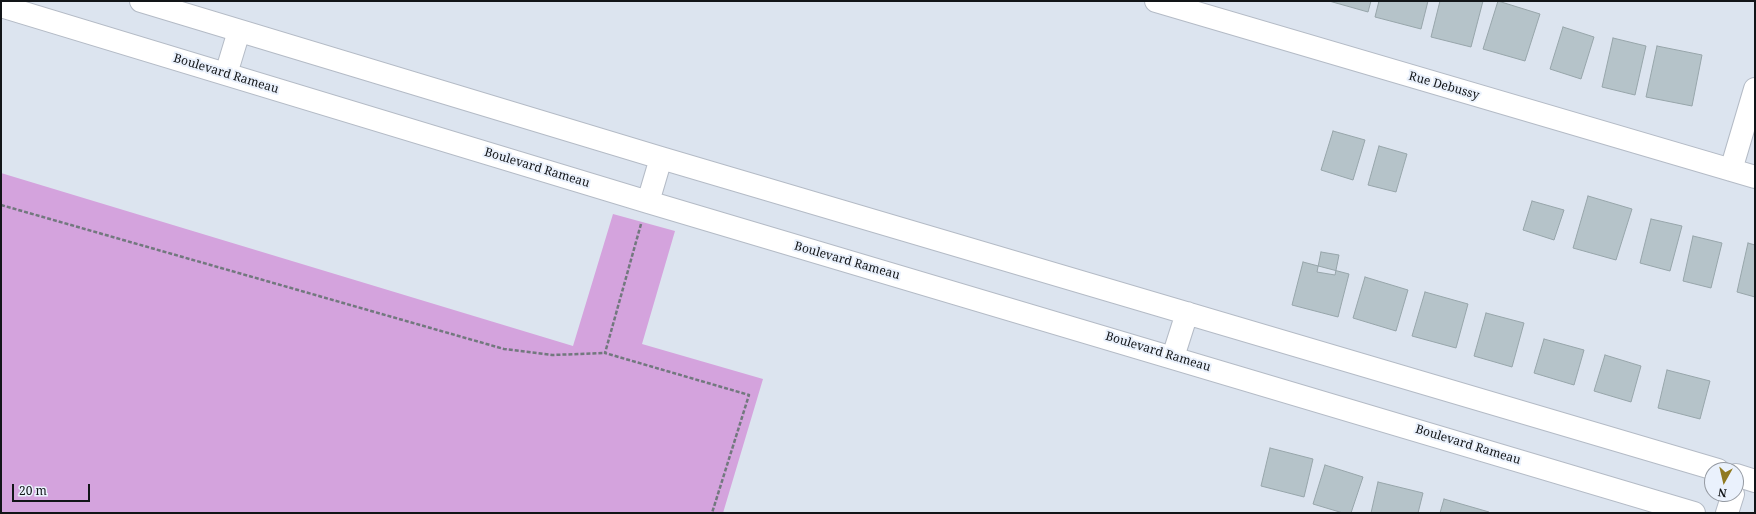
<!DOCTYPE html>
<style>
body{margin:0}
#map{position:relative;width:1756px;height:514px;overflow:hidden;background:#dce4ef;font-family:"Noto Serif",serif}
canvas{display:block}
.frame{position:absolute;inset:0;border:2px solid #121518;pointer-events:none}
.north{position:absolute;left:1704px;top:462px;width:40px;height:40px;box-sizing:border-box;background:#eaf1fc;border:1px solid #9499a1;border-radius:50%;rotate:188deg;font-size:11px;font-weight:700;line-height:16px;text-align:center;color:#121518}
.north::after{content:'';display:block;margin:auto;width:14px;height:18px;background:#907a20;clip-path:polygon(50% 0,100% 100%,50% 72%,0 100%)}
.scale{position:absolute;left:12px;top:484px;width:78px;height:18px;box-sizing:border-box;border:2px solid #121518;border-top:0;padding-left:5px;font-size:12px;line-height:14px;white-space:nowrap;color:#121518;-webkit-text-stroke:3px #eaf1fc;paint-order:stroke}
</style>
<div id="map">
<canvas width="1756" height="514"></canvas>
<div class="frame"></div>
<div class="north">N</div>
<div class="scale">20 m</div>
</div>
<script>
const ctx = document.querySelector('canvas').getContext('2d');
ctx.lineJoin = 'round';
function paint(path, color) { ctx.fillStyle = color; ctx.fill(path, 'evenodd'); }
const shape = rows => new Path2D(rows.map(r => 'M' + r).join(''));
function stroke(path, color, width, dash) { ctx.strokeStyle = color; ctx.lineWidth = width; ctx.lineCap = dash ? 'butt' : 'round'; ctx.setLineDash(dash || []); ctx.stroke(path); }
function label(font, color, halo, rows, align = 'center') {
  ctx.font = font + ' "Noto Serif",serif'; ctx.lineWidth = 4; ctx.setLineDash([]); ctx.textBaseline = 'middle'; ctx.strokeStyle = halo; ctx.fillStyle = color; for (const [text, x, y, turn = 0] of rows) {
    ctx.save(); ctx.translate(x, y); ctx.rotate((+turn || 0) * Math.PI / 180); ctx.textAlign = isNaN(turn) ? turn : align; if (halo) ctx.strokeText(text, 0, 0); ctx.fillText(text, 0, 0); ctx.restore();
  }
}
const green = shape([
 [1,173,573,346,613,214,675,231,642,344,763,379,723,513,1,513]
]);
const building = shape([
 [1329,1,1371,1,1368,12,1329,1],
 [1379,1,1428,1,1421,29,1375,17,1379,1],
 [1440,1,1483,1,1471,47,1431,37,1440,1],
 [1498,1,1540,14,1525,61,1483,49,1498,1],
 [1563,27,1594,37,1581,79,1550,69,1563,27],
 [1613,38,1646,46,1635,95,1602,87,1613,38],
 [1657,46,1702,55,1692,106,1646,97,1657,46],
 [1333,131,1365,140,1353,180,1321,170,1333,131],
 [1379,146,1407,154,1396,192,1368,185,1379,146],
 [1588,196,1632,209,1616,260,1573,248,1588,196],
 [1532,201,1564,210,1554,240,1523,230,1532,201],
 [1651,219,1682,226,1670,271,1640,263,1651,219],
 [1693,236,1722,243,1711,288,1683,281,1693,236],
 [1748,243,1755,245,1755,297,1737,292,1748,243],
 [1321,252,1339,255,1335,275,1317,272,1321,252],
 [1303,262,1349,274,1338,317,1292,305,1303,262],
 [1365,277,1408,290,1396,331,1353,318,1365,277],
 [1425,292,1468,304,1456,348,1412,336,1425,292],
 [1486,313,1524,323,1512,367,1474,356,1486,313],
 [1544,339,1584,350,1574,385,1534,373,1544,339],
 [1605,355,1641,366,1631,402,1594,391,1605,355],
 [1667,370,1710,381,1700,419,1658,408,1667,370],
 [1270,448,1313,459,1304,497,1261,486,1270,448],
 [1325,465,1363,477,1351,513,1343,513,1313,504,1325,465],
 [1378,482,1423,493,1418,513,1371,513,1378,482],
 [1444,499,1489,512,1488,513,1440,513,1444,499]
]);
const path = shape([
 [1,205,504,349,552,355,605,353],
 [641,224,605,353,749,395,712,513]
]);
const street = shape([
 [141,1,661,158,1718,470],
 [1156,1,1755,177],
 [1,6,648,202,1694,513],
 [226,74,239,31],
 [1731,170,1755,89],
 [648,202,661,158],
 [1173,357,1187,313],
 [1736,475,1755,481],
 [1727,513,1733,494]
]);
const streetNames = [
 ["Boulevard Rameau",226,74,17],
 ["Rue Debussy",1444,86,16],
 ["Boulevard Rameau",537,168,17],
 ["Boulevard Rameau",847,261,16],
 ["Boulevard Rameau",1158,352,17],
 ["Boulevard Rameau",1468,445,17]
];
paint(green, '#d4a3dd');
paint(building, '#b5c3c9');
stroke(building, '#97a5aa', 1);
stroke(street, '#b4bbc6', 24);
stroke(path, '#72787e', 2.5, [4, 2]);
stroke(street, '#fff', 22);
label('12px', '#121518', '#eaf1fc', streetNames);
</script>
